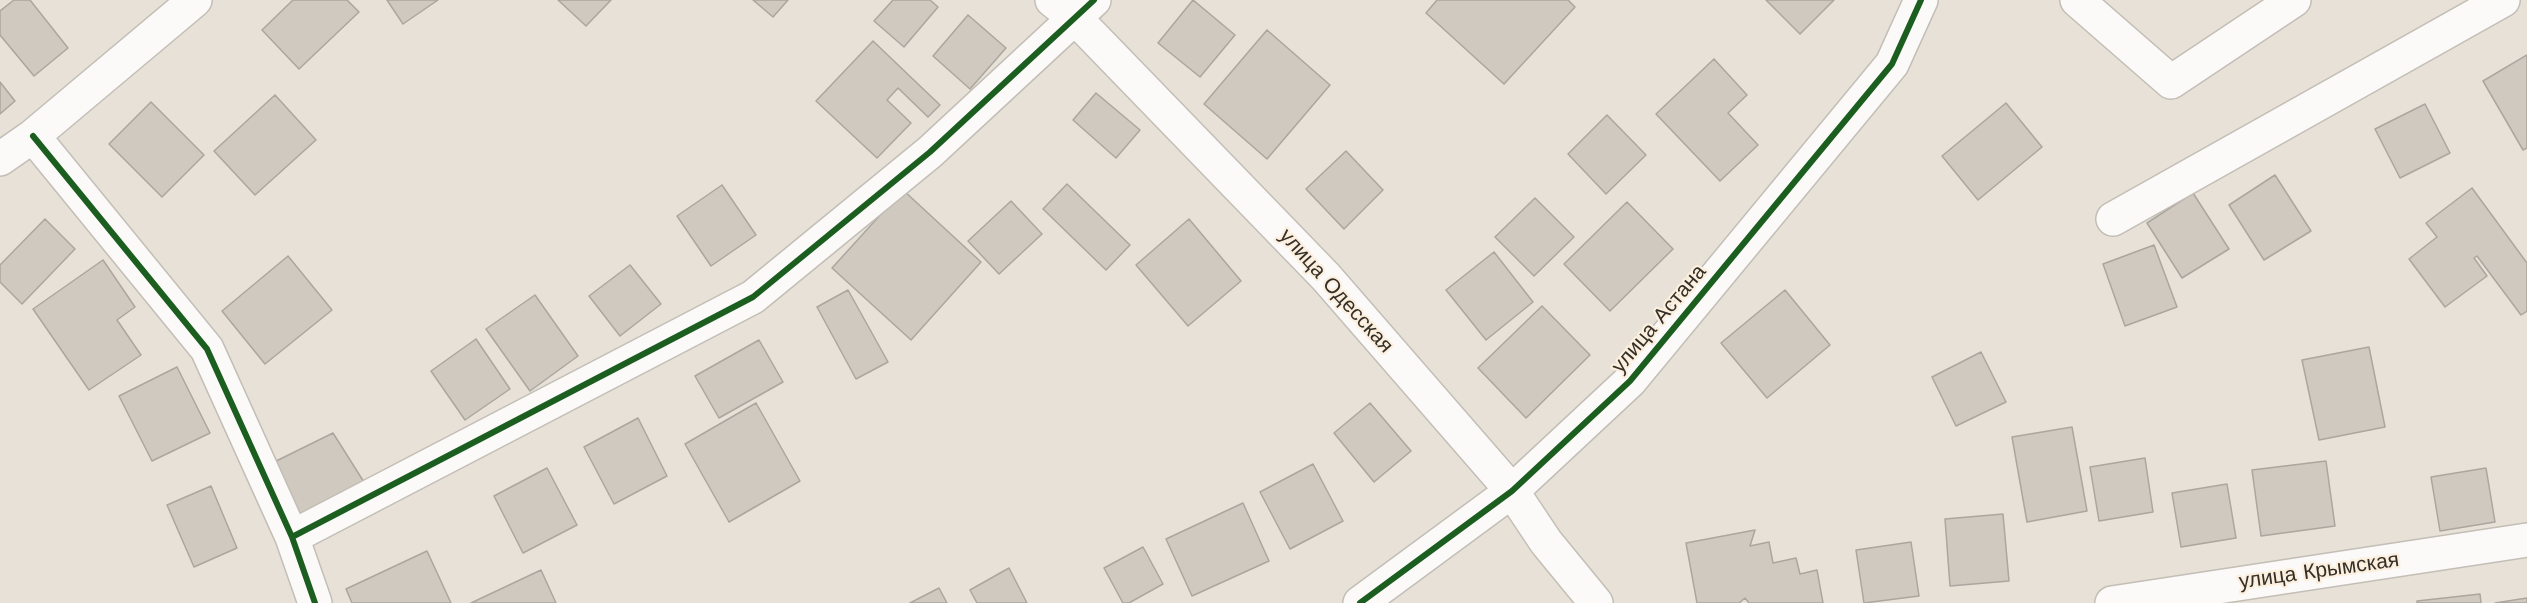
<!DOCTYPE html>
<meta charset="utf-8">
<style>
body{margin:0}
canvas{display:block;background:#e7e1d7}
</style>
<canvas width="2527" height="603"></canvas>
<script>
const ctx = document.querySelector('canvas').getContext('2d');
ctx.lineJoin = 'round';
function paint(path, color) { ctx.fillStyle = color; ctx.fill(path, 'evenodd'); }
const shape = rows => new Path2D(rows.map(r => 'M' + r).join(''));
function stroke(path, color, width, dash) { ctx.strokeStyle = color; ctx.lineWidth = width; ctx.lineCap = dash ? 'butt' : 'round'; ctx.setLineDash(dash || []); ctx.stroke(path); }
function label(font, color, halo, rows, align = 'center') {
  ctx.font = font + ' "Work Sans",sans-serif'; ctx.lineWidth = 4.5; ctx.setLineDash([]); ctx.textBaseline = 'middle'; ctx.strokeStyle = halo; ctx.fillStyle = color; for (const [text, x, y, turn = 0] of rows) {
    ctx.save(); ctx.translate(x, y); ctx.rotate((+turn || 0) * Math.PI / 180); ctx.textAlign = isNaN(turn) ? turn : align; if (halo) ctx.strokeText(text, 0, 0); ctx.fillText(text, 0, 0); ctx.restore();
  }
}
const building = shape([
 [14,0,30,0,68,48,34,76,0,35,0,11,14,0],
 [293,0,347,0,359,12,299,69,262,30,293,0],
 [387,0,438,0,403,24,387,0],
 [558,0,611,0,586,26,558,0],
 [753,0,788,0,773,17,753,0],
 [893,0,930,0,938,7,904,47,874,21,893,0],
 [1193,0,1235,35,1200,77,1158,43,1193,0],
 [1437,0,1568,0,1575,7,1504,84,1426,13,1437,0],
 [1766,0,1834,0,1800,34,1766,0],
 [968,15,1006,48,970,89,933,56,968,15],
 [1267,30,1330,85,1267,159,1204,104,1267,30],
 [873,41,940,105,928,117,898,88,887,100,911,123,877,158,816,101,873,41],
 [2527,55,2527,148,2523,150,2483,81,2527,55],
 [1714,59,1747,95,1728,113,1758,145,1720,181,1656,114,1714,59],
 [0,82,15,101,0,114,0,82],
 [1096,93,1140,130,1116,158,1073,120,1096,93],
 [275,95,316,140,255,195,214,151,275,95],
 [151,102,204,155,162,197,109,144,151,102],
 [2006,103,2042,147,1978,200,1942,156,2006,103],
 [2425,104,2450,153,2400,178,2375,129,2425,104],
 [1607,115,1646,155,1606,194,1568,154,1607,115],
 [1346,151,1383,190,1344,229,1306,189,1346,151],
 [2275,175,2311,231,2264,260,2229,205,2275,175],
 [1067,184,1130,245,1106,270,1043,209,1067,184],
 [722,185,756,235,711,266,677,216,722,185],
 [2472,188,2527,263,2527,311,2521,315,2477,256,2474,258,2487,276,2445,307,2409,259,2437,237,2426,223,2472,188],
 [903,190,981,262,911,340,832,268,903,190],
 [2193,193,2229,249,2182,278,2147,223,2193,193],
 [1535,198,1574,237,1534,276,1495,237,1535,198],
 [1011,201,1042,234,999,274,968,241,1011,201],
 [1627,202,1673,249,1610,311,1564,264,1627,202],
 [45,219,75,249,22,304,0,282,0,265,45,219],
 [1189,219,1241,281,1188,326,1136,265,1189,219],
 [2154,245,2177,307,2125,326,2103,264,2154,245],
 [1494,252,1533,302,1486,340,1446,290,1494,252],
 [288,256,332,310,265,364,222,311,288,256],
 [103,260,135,307,117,320,141,355,89,390,33,309,103,260],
 [630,265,661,304,620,336,589,296,630,265],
 [848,290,888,362,856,379,817,307,848,290],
 [1785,290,1830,345,1767,398,1721,343,1785,290],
 [535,295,578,356,530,391,486,329,535,295],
 [1542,306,1590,355,1526,418,1478,368,1542,306],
 [476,339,510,389,465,420,431,371,476,339],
 [759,340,783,382,719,418,695,376,759,340],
 [2369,347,2385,427,2319,440,2302,360,2369,347],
 [1981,352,2006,402,1956,426,1932,377,1981,352],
 [177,367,210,433,152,461,119,396,177,367],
 [756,403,800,481,729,522,685,444,756,403],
 [1370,403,1411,451,1374,482,1334,433,1370,403],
 [638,418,667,476,614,504,584,447,638,418],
 [2072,427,2087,511,2027,522,2012,437,2072,427],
 [333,433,369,490,294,526,262,468,333,433],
 [2145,458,2153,512,2099,521,2090,467,2145,458],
 [2326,461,2335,526,2261,536,2252,470,2326,461],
 [1313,464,1343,521,1290,549,1260,492,1313,464],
 [547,468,577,525,523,553,494,496,547,468],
 [2486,468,2495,522,2440,531,2431,477,2486,468],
 [2227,484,2236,538,2181,547,2172,493,2227,484],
 [211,486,237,548,194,567,167,505,211,486],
 [1243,503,1269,561,1192,596,1166,539,1243,503],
 [2003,514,2009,581,1950,586,1945,519,2003,514],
 [1755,530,1750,546,1769,542,1773,563,1796,558,1800,574,1817,570,1823,603,1749,603,1745,598,1739,603,1697,603,1686,543,1755,530],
 [1911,542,1919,596,1864,603,1856,550,1911,542],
 [1143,547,1163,584,1129,603,1123,603,1104,568,1143,547],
 [427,551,451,603,352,603,346,589,427,551],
 [1009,568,1027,603,977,603,970,590,1009,568],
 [541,570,556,603,471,603,541,570],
 [939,588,947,603,910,603,939,588],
 [2480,594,2481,603,2417,603,2417,601,2480,594],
 [2527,598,2527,603,2495,603,2527,598]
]);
const minor = shape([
 [1052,0,1076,19,1326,277,1512,491,1546,542,1596,603],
 [2077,0,2171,82,2294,0],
 [33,136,207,349,292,537,315,603],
 [0,159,33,136,195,0],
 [2113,219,2503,0],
 [292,537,753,297,930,152,1094,0],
 [1360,603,1512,491,1630,381,1892,64,1921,0],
 [2112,603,2527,540]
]);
const cycleway = shape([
 [33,136,207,349,292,537,315,603],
 [292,537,753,297,930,152,1094,0],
 [1360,603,1512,491,1630,381,1892,64,1921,0]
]);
const streetNames = [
 ["улица Одесская",1336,291,48],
 ["улица Астана",1659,319,-50],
 ["улица Крымская",2319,571,-8]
];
paint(building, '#d0c9bf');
stroke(building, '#aba69f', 1.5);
stroke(minor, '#c3beb6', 36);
stroke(minor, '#fbfaf9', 33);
stroke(cycleway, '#1b5e20', 6);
label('21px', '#342f28', '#fcefdd', streetNames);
</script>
